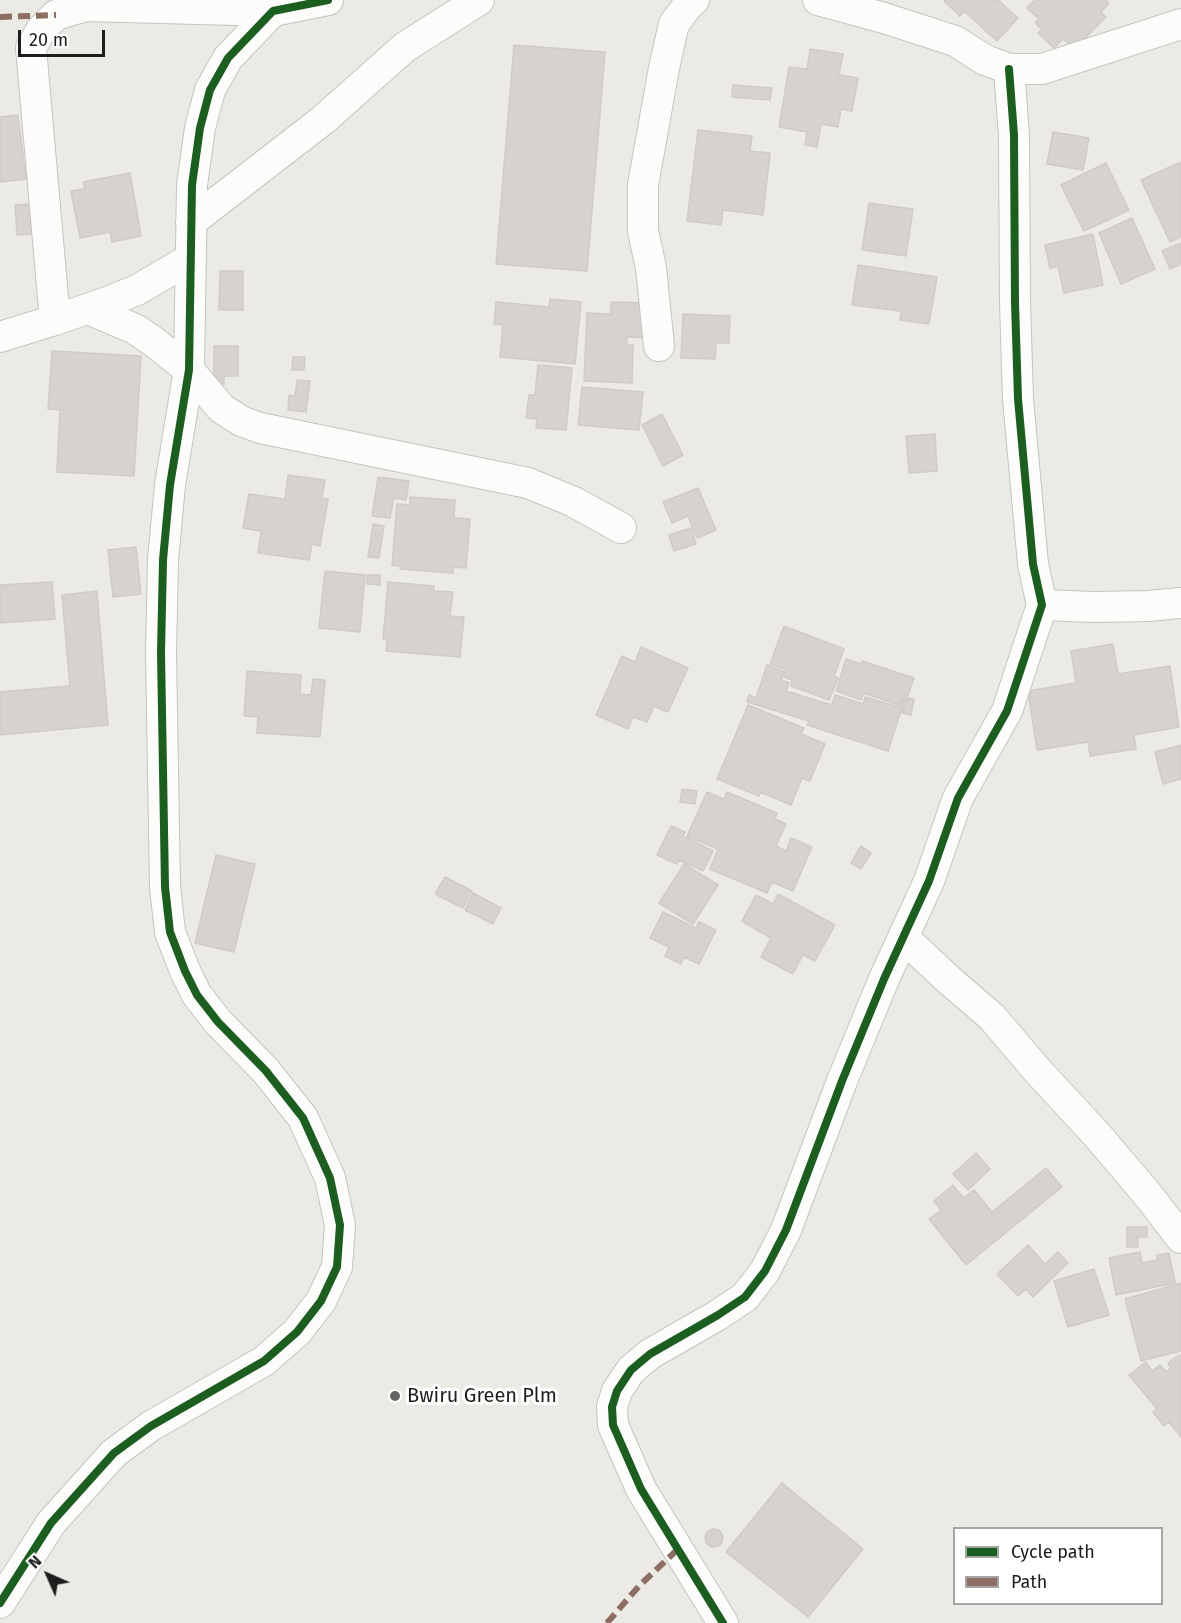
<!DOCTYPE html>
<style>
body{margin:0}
#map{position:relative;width:1181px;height:1623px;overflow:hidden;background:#eceae4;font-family:"Fira Sans",sans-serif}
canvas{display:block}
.legend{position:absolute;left:953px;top:1527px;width:210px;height:78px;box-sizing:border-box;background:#fff;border:2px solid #a5a5a5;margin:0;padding:8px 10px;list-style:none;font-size:18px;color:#1d1d1d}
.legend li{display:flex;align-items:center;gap:12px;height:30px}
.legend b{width:30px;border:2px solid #a5a5a5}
.north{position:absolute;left:18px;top:1545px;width:60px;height:60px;-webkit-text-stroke:4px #fff;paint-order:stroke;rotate:315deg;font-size:16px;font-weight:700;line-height:24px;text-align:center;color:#1d1d1d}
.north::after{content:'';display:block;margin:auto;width:21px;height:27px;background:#1d1d1d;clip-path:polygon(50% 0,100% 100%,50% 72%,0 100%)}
.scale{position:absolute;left:18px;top:30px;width:87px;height:27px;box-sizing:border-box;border:3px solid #1d1d1d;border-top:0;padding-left:8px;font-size:18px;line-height:21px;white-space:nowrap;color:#1d1d1d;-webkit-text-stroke:4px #fff;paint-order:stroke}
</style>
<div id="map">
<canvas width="1181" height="1623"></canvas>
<ul class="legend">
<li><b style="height:8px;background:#1b5e20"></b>Cycle path</li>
<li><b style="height:8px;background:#8d6e63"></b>Path</li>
</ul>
<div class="north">N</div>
<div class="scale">20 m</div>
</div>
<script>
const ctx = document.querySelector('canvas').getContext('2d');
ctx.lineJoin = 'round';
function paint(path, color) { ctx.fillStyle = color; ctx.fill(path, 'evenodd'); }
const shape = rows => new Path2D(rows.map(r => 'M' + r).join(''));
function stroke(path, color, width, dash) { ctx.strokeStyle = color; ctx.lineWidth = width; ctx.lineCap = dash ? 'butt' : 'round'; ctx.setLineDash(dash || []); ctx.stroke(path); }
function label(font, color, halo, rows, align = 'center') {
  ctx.font = font + ' "Fira Sans",sans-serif'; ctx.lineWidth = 6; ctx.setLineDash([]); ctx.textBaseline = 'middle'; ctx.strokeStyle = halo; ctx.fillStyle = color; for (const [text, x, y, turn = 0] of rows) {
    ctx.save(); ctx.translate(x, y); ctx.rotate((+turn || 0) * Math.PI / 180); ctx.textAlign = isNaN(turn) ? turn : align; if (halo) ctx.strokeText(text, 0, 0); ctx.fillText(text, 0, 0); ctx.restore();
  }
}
const building = shape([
 [945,0,998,0,1018,18,997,41,964,11,960,16,944,1,945,0],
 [1035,0,1105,0,1109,3,1101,12,1106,17,1074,49,1063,39,1054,48,1038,33,1042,29,1035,23,1039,19,1027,8,1035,0],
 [514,45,605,52,587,271,496,264,514,45],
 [810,49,843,54,839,75,858,78,852,111,841,109,838,127,821,124,817,147,805,145,807,132,779,127,789,67,807,69,810,49],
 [733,85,772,88,770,100,732,97,733,85],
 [18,115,26,179,0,182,0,117,18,115],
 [698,130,752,136,750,151,770,153,763,215,723,210,721,225,687,221,698,130],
 [1053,132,1089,138,1083,170,1047,164,1053,132],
 [1181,162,1181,237,1170,242,1141,180,1181,162],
 [1106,163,1129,210,1084,231,1061,185,1106,163],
 [130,173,141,236,112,242,110,232,80,238,71,191,85,189,83,182,130,173],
 [869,203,913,209,906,256,862,250,869,203],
 [36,204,37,234,17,235,15,205,36,204],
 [1132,218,1155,269,1121,284,1099,233,1132,218],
 [1093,234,1103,285,1064,293,1058,266,1050,268,1045,245,1093,234],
 [1181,243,1181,264,1170,269,1162,251,1181,243],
 [858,265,937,277,929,324,900,320,901,311,852,305,858,265],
 [220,271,243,271,243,310,219,310,220,271],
 [550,299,581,302,575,364,500,357,503,325,494,324,496,302,549,307,550,299],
 [611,302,650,303,648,338,627,337,627,345,633,345,632,383,584,381,587,313,611,314,611,302],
 [683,314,730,316,729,343,716,343,715,359,681,358,683,314],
 [214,346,238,346,238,376,224,376,224,384,214,384,214,346],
 [52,351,141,356,134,476,57,472,60,410,48,409,52,351],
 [293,357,305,357,304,370,292,370,293,357],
 [538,365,572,368,566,430,536,428,537,419,526,418,529,395,535,395,538,365],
 [297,380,310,381,306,412,288,410,289,395,295,396,297,380],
 [582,387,643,392,639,430,578,425,582,387],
 [662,414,683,455,663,466,642,425,662,414],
 [935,434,937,471,909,473,906,436,935,434],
 [288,475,325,480,322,498,328,499,320,546,312,544,309,560,258,553,261,531,243,528,249,494,285,499,288,475],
 [378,477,409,481,406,500,394,498,390,518,372,516,378,477],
 [698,488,716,530,697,538,688,516,672,523,663,502,698,488],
 [410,497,455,500,454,518,470,519,466,568,453,567,453,573,400,569,400,566,392,565,397,504,410,505,410,497],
 [373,524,384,526,379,558,368,557,373,524],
 [691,528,696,544,674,551,669,535,691,528],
 [136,547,141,594,113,597,108,550,136,547],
 [325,571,365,575,360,632,319,628,325,571],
 [367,575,380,575,380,585,367,584,367,575],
 [52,582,55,619,0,623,0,585,52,582],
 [388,582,434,586,434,591,453,592,450,616,464,617,460,657,386,651,387,639,383,639,388,582],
 [97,591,108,725,0,735,0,692,70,686,62,595,97,591],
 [784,626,844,649,834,676,838,678,829,700,791,686,792,680,784,677,786,669,770,664,784,626],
 [1113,644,1118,674,1170,666,1179,727,1134,735,1136,749,1090,756,1088,742,1037,750,1028,691,1076,683,1071,651,1113,644],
 [641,647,688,668,668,712,654,706,647,722,633,717,628,729,596,715,622,656,635,662,641,647],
 [846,659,861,664,862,661,914,678,906,701,901,699,899,705,863,693,861,700,836,691,846,659],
 [767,665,784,671,781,680,789,683,786,691,832,705,835,695,863,704,865,697,902,708,888,751,807,725,809,721,747,702,749,695,756,698,767,665],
 [247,671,301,675,300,694,311,695,313,679,325,680,320,737,257,733,258,717,244,716,247,671],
 [909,698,914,699,911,715,902,713,904,707,900,706,902,701,907,702,909,698],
 [748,705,804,728,801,734,825,744,810,781,802,778,791,805,760,792,759,796,717,779,748,705],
 [1181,745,1181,779,1163,784,1155,752,1181,745],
 [682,789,697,791,695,804,680,802,682,789],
 [707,792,724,799,727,792,777,813,775,819,786,824,776,846,786,851,791,838,812,847,793,891,772,882,767,893,710,869,718,849,687,836,707,792],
 [671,826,685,832,683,836,713,851,703,871,679,860,677,864,657,855,671,826],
 [861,846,871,853,861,869,851,863,861,846],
 [216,855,255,864,234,952,195,943,216,855],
 [684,864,718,885,693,924,659,903,684,864],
 [445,877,472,891,463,908,435,894,445,877],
 [473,893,501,908,493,924,465,910,473,893],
 [778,894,835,925,815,961,803,955,793,974,761,957,771,938,742,921,756,895,773,904,778,894],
 [663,912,696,928,699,922,716,930,699,964,684,957,681,964,665,956,669,947,650,938,663,912],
 [976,1153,990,1169,968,1190,953,1174,976,1153],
 [1046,1168,1062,1187,966,1265,929,1219,941,1210,934,1201,953,1185,964,1198,974,1190,992,1212,1046,1168],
 [1127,1227,1147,1227,1147,1237,1138,1237,1138,1247,1127,1247,1127,1227],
 [1028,1245,1045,1264,1058,1252,1068,1263,1033,1297,1026,1289,1018,1296,997,1274,1028,1245],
 [1140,1252,1142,1263,1157,1260,1157,1255,1169,1253,1175,1283,1116,1295,1109,1258,1140,1252],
 [1094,1269,1109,1315,1068,1327,1054,1281,1094,1269],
 [1181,1283,1181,1351,1141,1361,1125,1299,1181,1283],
 [1179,1355,1181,1357,1181,1437,1169,1422,1164,1426,1153,1412,1157,1409,1129,1375,1146,1362,1152,1371,1160,1365,1166,1372,1171,1368,1168,1363,1179,1355],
 [782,1483,863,1549,808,1617,726,1552,782,1483],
 '705 1538a9 9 0 1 1 18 0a9 9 0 1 1-18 0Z'
]);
const street = shape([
 [818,0,884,18,955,41,985,60,1009,69,1042,69,1181,24],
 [191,222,323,120,405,47,479,0],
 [88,309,135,329,154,342,189,370,221,408,241,421,260,428,528,483,574,502,621,528],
 [55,320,31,48,41,30,56,15,86,6,273,11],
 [0,337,55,320,110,301,137,290,190,259],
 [659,346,651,268,643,231,643,185,664,68,674,24,688,5,694,0],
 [1042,605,1095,607,1148,606,1181,603],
 [904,938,949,980,992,1017,1036,1069,1097,1135,1148,1195,1181,1238],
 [0,1603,51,1523,114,1453,151,1426,264,1361,297,1332,321,1301,337,1267,340,1225,330,1178,303,1118,266,1071,218,1022,197,995,185,971,170,932,165,887,161,653,163,560,170,485,189,370,192,185,200,128,210,90,228,58,273,11,328,0],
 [723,1623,641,1489,613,1425,612,1407,617,1391,631,1370,650,1354,718,1315,745,1297,765,1271,786,1230,842,1081,884,979,929,881,958,798,1007,711,1042,605,1033,564,1018,399,1015,303,1014,135,1009,69]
]);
const quiet = shape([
 [0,17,56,15],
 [607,1623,639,1586,678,1549]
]);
const cycleway = shape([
 [0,1603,51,1523,114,1453,151,1426,264,1361,297,1332,321,1301,337,1267,340,1225,330,1178,303,1118,266,1071,218,1022,197,995,185,971,170,932,165,887,161,653,163,560,170,485,189,370,192,185,200,128,210,90,228,58,273,11,328,0],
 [723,1623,641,1489,613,1425,612,1407,617,1391,631,1370,650,1354,718,1315,745,1297,765,1271,786,1230,842,1081,884,979,929,881,958,798,1007,711,1042,605,1033,564,1018,399,1015,303,1014,135,1009,69]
]);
const markers = [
 [395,1396,6,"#656563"]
];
const poiNames = [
 ["Bwiru Green Plm",407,1396]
];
paint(building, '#d6d3cf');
stroke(building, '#cfcbc6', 1.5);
stroke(street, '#c4c4c1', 32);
stroke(street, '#fcfcfb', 30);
stroke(quiet, '#8d6e63', 6, [12, 6]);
stroke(cycleway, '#1b5e20', 8);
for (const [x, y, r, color] of markers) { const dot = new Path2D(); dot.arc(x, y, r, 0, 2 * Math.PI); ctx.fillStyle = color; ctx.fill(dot); stroke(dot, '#fff', 2); }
label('20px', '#1d1d1d', '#fff', poiNames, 'left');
</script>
